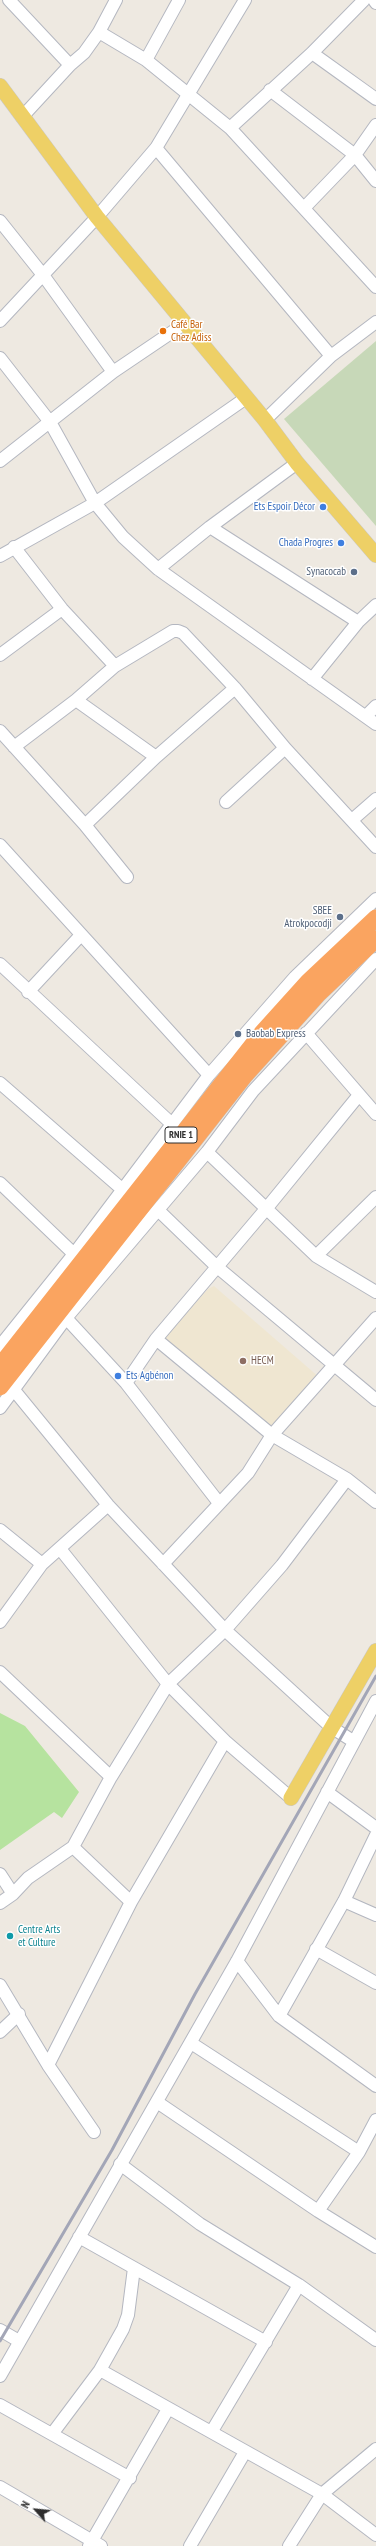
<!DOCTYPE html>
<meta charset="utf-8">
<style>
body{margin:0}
#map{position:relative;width:376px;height:2546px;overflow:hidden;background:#eee9e1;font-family:"PT Sans Narrow",sans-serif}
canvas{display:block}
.north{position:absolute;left:16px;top:2490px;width:40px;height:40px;-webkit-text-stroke:3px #fff;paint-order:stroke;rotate:297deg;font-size:11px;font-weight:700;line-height:16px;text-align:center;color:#2e2e2e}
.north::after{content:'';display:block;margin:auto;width:14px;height:18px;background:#2e2e2e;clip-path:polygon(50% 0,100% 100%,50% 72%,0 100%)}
</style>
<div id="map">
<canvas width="376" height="2546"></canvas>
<div class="north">N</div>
</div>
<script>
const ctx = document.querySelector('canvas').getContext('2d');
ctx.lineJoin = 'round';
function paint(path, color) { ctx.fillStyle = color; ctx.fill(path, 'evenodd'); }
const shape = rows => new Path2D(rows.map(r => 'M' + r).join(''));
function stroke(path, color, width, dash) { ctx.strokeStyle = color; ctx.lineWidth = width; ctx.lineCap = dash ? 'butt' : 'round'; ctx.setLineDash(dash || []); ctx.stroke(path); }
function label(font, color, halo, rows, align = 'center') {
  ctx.font = font + ' "PT Sans Narrow",sans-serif'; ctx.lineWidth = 3; ctx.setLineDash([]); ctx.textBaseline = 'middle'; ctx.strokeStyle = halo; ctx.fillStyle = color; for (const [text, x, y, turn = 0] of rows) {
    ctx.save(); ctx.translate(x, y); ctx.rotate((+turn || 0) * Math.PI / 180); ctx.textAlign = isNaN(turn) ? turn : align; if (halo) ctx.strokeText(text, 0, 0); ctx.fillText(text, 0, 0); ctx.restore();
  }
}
const education = shape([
 [214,1286,320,1378,269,1430,164,1340,165,1336,208,1289]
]);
const green = shape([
 [0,1713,25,1726,79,1792,62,1818,54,1812,0,1850]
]);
const cemetery = shape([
 [376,341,376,526,284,419]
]);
const minor = shape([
 [9,0,70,65],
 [374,0,376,3],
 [99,32,146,60,230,128,376,287],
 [312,53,376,99],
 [146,60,179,0],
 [270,90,355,155,376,181],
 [22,117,70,65,84,53,99,32,116,0],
 [230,128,312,53,364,0],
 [156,148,331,356],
 [305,207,355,155,376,125],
 [0,221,43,275,113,372],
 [0,321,97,217,156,148,245,0],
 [0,358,50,422,95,503,123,537,158,569,376,724],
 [265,420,331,356,376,322],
 [0,461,113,372,184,324],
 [210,527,358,622],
 [14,547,62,609,115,666],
 [0,556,95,503,246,398],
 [158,569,210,527,297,463],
 [0,655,62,609],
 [312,679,358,622,376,605],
 [76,700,156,757],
 [366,716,376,706],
 [0,731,85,825,127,877],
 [14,747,76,700,115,666,173,631,178,631,183,633,235,688,285,748,376,847],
 [226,802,285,748],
 [352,820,376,799],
 [85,825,156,757,235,688],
 [0,845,209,1075],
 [0,964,173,1125],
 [28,992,81,935],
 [306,1033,376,1114],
 [0,1083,123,1190],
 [207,1152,316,1256,376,1292],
 [0,1183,74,1254],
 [158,1210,216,1266,376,1400],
 [316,1256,376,1197],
 [66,1318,126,1383,219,1503],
 [156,1339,272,1435,347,1479,376,1502],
 [0,1346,74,1254,209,1075,295,977,376,899],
 [126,1383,156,1339,266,1209,359,1095],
 [9,1384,108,1505,225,1630,331,1727,353,1741],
 [0,1408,66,1318,207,1152,253,1091,376,959],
 [0,1530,42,1564],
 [61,1550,168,1684,225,1741,291,1798],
 [163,1564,248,1473,272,1435,376,1318],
 [0,1622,42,1564,108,1505],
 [0,1672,111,1777],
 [327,1792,376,1828],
 [73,1847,131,1902],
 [0,1874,13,1894],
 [344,1901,376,1915],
 [0,1903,13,1894,28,1878,73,1847,111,1777,168,1684,225,1630,282,1565,347,1479],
 [316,1949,376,1983],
 [237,1961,279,2016,376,2086],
 [0,1985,48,2065,94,2132],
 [279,2016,344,1901,376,1835],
 [0,2032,19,2014],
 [191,2043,359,2152],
 [48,2065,131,1902,225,1741],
 [157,2102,318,2211,376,2247],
 [120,2164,200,2224,299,2285,376,2340],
 [318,2211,359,2152,376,2120],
 [79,2237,266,2342],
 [0,2330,19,2341],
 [100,2370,322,2494,376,2535],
 [0,2376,237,1961,376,1701],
 [0,2405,130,2478],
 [212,2431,299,2285],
 [52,2434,100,2370,123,2329,128,2315,134,2268],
 [0,2487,101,2546],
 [89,2546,168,2409],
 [190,2546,245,2452],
 [289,2546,322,2494,376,2449]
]);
const major = shape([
 [0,86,97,217,265,420,297,463,376,555],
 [291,1798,376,1651]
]);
const highway = shape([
 [0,1366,262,1033,308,982,376,918],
 [0,1387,245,1075,318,994,376,939]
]);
const rail = shape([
 [0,2341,112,2150,195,1994,376,1676]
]);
const markers = [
 [163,331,4,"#e8710a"],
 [323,507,4,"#3f7fe0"],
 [341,543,4,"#3f7fe0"],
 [354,572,4,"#5c6f8a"],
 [340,917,4,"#5c6f8a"],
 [238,1034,4,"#5c6f8a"],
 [243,1361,4,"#8d6e63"],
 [118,1376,4,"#3f7fe0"],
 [10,1936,4,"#0f9aa8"]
];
const shields = [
 [181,1135,32]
];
const shieldNames = [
 ["RNIE 1",181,1135]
];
const foodNames = [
 ["Café Bar",171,325],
 ["Chez Adiss",171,338]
];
const shopNames = [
 ["Ets Espoir Décor",315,507],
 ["Chada Progres",333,543],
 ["Ets Agbénon",126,1376,"left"]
];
const serviceNames = [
 ["Synacocab",346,572],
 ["SBEE",332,911],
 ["Atrokpocodji",332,924],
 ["Baobab Express",246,1034,"left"]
];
const educationNames = [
 ["HECM",251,1361]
];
const cultureNames = [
 ["Centre Arts",18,1930],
 ["et Culture",18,1943]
];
paint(education, '#efe6d1');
paint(green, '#b6e39f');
paint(cemetery, '#c7d8b8');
stroke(minor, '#b4b7c0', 14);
stroke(major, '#c9c9c9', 16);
stroke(highway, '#c9c9c9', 18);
stroke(minor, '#fff', 12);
stroke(major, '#eed066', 15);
stroke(highway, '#faa460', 17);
stroke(rail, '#a3a6b7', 3);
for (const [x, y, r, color] of markers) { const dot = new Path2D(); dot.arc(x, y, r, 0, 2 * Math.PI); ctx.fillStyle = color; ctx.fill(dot); stroke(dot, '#fff', 1.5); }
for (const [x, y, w] of shields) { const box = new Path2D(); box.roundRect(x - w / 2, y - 8, w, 16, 3); ctx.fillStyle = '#fff'; ctx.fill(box); stroke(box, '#2e2e2e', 1); }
label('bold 10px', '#2e2e2e', null, shieldNames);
label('11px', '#c56008', '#fff', foodNames, 'left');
label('11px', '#366cbe', '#fff', shopNames, 'right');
label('11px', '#4e5e75', '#fff', serviceNames, 'right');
label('11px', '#785e54', '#fff', educationNames, 'left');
label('11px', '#0d838f', '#fff', cultureNames, 'left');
</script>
